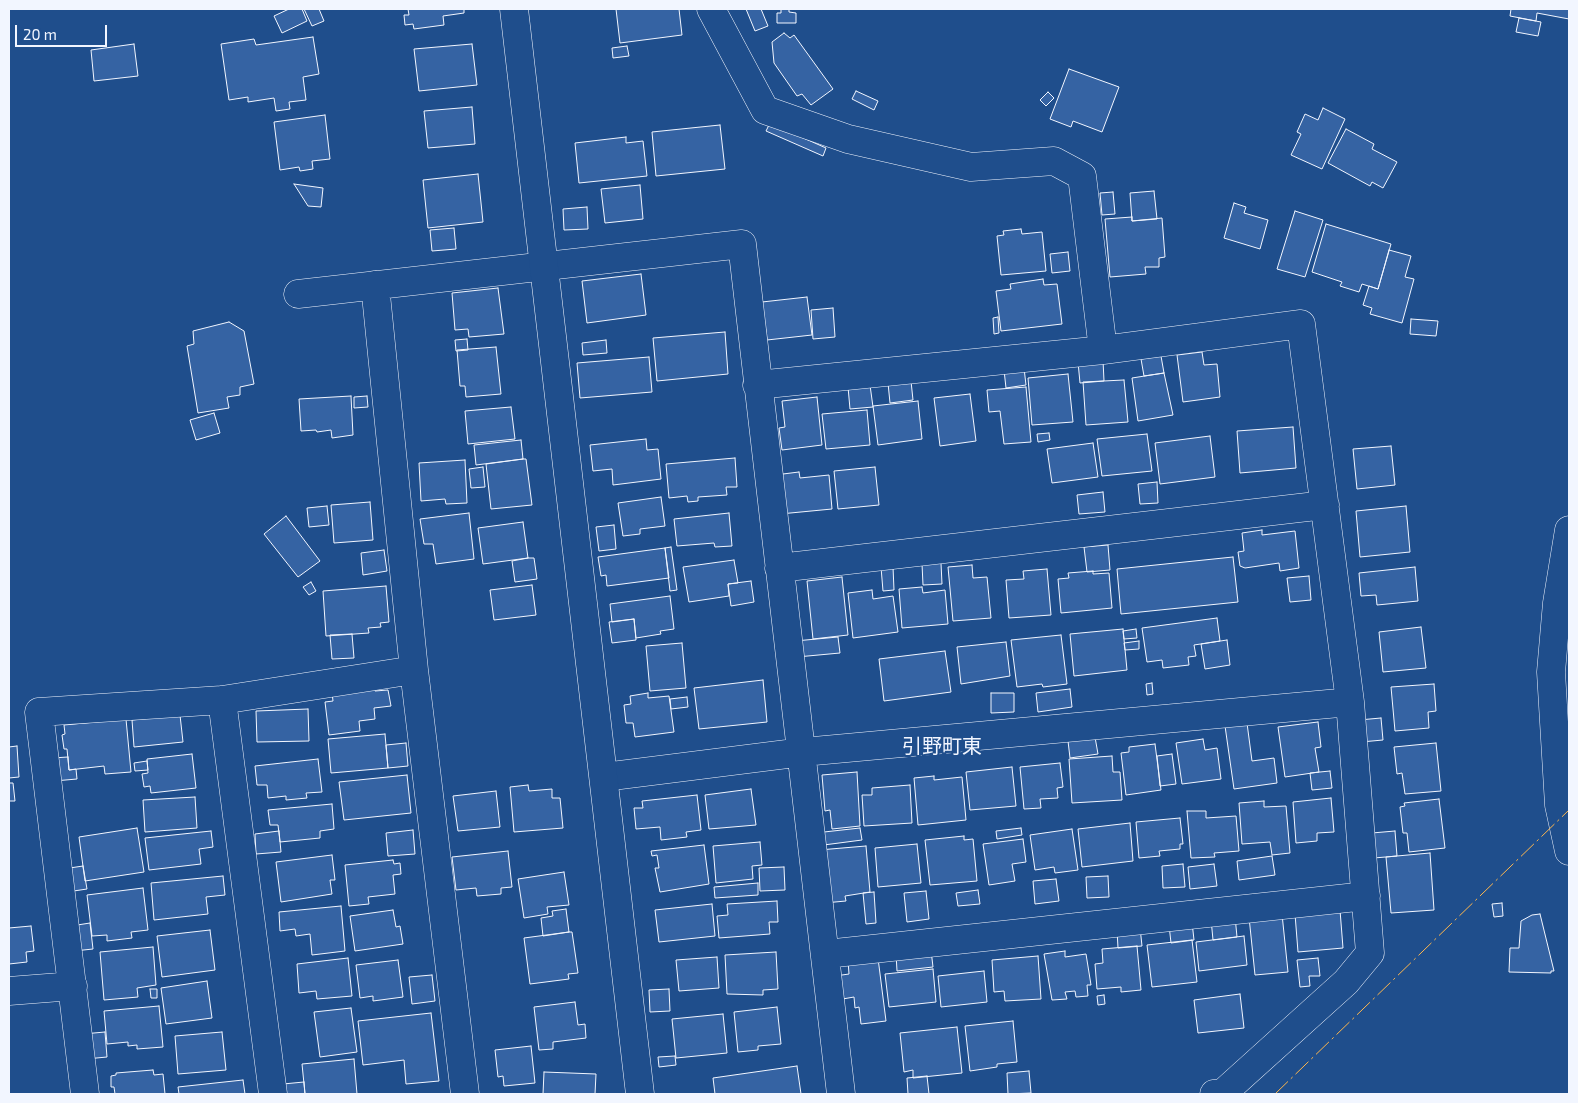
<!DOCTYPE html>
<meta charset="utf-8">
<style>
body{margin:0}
#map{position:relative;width:1578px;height:1103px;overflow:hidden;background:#1f4e8c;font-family:"Exo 2",sans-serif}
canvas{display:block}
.frame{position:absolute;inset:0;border:10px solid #f2f6ff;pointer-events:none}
.scale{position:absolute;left:15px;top:25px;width:92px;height:22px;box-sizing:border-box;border:2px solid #f2f6ff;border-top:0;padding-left:6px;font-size:15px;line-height:18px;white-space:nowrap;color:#f2f6ff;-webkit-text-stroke:4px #1f4e8c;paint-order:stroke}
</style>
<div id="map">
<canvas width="1578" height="1103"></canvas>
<div class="frame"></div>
<div class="scale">20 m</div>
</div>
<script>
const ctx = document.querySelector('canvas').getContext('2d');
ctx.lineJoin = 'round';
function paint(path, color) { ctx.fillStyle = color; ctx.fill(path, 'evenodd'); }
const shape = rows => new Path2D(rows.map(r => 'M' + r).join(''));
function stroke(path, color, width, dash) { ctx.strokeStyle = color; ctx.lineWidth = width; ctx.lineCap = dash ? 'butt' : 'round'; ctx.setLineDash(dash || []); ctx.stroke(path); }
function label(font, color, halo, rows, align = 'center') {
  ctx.font = font + ' "Exo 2","Noto Sans JP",sans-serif'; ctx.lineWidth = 4; ctx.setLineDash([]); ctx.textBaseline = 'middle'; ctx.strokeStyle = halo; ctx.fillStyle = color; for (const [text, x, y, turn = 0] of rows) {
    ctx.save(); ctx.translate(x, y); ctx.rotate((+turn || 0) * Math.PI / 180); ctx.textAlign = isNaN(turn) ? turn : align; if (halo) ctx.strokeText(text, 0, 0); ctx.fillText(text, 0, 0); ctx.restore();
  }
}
const building = shape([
 [289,9,302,9,307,21,282,33,274,16,289,9],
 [304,9,319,9,324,21,312,26,304,9],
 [408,9,464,9,464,13,443,16,444,25,414,29,413,24,405,25,404,15,409,15,408,9],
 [616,9,679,9,682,35,620,43,616,9],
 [746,9,761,9,768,26,755,31,746,9],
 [781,9,789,9,789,12,796,13,796,23,777,23,777,13,781,13,781,9],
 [1511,9,1569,9,1569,19,1537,13,1536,21,1510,16,1511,9],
 [1519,18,1541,22,1538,36,1516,32,1519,18],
 [784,33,790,38,794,35,833,89,811,105,802,94,797,96,774,63,772,42,784,33],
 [313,37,319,74,303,77,306,100,289,102,290,109,276,111,274,98,248,102,248,97,229,100,221,44,254,39,256,45,313,37],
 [134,44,138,76,94,81,91,50,134,44],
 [472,44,477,85,419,91,414,49,472,44],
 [627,46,629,56,613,58,612,48,627,46],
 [1069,69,1119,87,1102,132,1073,121,1071,127,1050,119,1069,69],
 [856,91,878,101,874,110,852,99,856,91],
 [1048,92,1054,98,1046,106,1040,100,1048,92],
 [472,107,475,144,428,148,424,111,472,107],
 [1323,108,1345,119,1322,169,1291,155,1301,134,1297,132,1305,114,1318,120,1323,108],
 [325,115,330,159,312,161,313,169,300,171,299,167,280,170,274,122,325,115],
 [770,123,826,148,823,156,766,131,770,123],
 [720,125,725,169,656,176,652,132,720,125],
 [1346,129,1374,144,1372,149,1397,162,1383,188,1372,182,1370,186,1328,163,1346,129],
 [626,137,626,143,643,141,647,176,579,183,575,143,626,137],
 [478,174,483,222,428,228,423,180,478,174],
 [294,184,323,188,321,207,308,206,294,184],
 [640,185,643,219,605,223,601,189,640,185],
 [1154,191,1157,219,1132,221,1130,193,1154,191],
 [1113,192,1115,214,1102,215,1100,193,1113,192],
 [1234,203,1246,207,1244,213,1268,220,1260,249,1224,238,1234,203],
 [587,207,588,229,564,230,563,209,587,207],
 [1295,211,1323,220,1305,277,1277,269,1295,211],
 [1132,217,1132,221,1162,218,1165,257,1159,258,1159,267,1145,267,1146,274,1110,277,1105,219,1132,217],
 [1326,224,1391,244,1378,289,1362,284,1359,292,1340,286,1342,282,1312,272,1326,224],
 [454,228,456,249,432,251,430,230,454,228],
 [1021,229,1022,234,1042,232,1046,271,1001,275,997,236,1004,235,1003,231,1021,229],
 [1389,250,1411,256,1405,277,1414,279,1402,323,1370,314,1372,308,1363,305,1369,286,1378,289,1389,250],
 [1068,252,1070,271,1052,273,1050,254,1068,252],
 [641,274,646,315,587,323,582,281,641,274],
 [1043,279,1044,285,1057,284,1062,324,1001,331,996,291,1011,289,1010,284,1043,279],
 [498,288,504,334,469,337,468,329,455,330,452,293,498,288],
 [807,297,812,335,767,340,762,302,807,297],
 [833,308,835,337,813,339,811,310,833,308],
 [998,317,999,333,994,334,993,318,998,317],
 [1411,319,1438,321,1436,336,1410,334,1411,319],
 [229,322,244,331,254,384,240,387,240,395,227,397,229,408,198,413,187,346,194,344,193,331,229,322],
 [725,332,728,374,657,381,653,338,725,332],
 [467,339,468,350,456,351,455,340,467,339],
 [606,340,607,353,583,355,582,343,606,340],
 [496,347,501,394,466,397,465,386,460,386,457,350,496,347],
 [1202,352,1204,365,1217,364,1220,397,1183,402,1177,355,1202,352],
 [1161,356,1164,373,1144,376,1141,359,1161,356],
 [649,357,652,392,580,398,577,363,649,357],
 [1103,360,1104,381,1080,383,1078,362,1103,360],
 [1024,368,1026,385,1006,388,1004,370,1024,368],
 [1164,373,1173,415,1138,421,1132,378,1164,373],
 [1068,374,1073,422,1032,425,1028,378,1068,374],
 [1124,380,1128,422,1086,425,1083,382,1124,380],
 [911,381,913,400,890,403,888,383,911,381],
 [870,385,873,407,850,409,848,387,870,385],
 [1026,387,1031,442,1004,444,1000,411,989,412,987,390,1026,387],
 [970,394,976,441,940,446,934,398,970,394],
 [351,396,353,435,332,438,331,430,317,432,316,430,301,431,299,399,351,396],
 [367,396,368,407,354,408,354,397,367,396],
 [817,397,822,445,782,450,779,428,785,427,782,401,817,397],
 [918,401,922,439,878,445,873,406,918,401],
 [511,407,515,439,468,444,465,411,511,407],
 [867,410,870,445,826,449,822,414,867,410],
 [214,413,220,433,196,440,190,420,214,413],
 [1293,427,1296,468,1240,473,1237,431,1293,427],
 [1049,433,1050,440,1038,442,1037,434,1049,433],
 [1147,434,1152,471,1102,476,1097,439,1147,434],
 [1210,436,1215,477,1160,484,1155,443,1210,436],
 [646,439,647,450,658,449,661,479,613,485,612,469,593,471,590,445,646,439],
 [521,440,523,459,476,465,474,445,521,440],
 [1093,443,1098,477,1052,483,1047,449,1093,443],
 [1391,446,1395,485,1357,489,1353,449,1391,446],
 [735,458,737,487,726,487,727,495,698,497,698,501,688,502,687,496,669,498,666,464,735,458],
 [523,459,526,459,532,505,491,509,486,464,523,459],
 [465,460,467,503,446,504,445,499,421,501,419,463,465,460],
 [483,467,485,487,471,488,469,469,483,467],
 [875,467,879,505,838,509,834,471,875,467],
 [799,472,800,478,829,475,832,509,780,514,775,475,799,472],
 [1157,482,1158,503,1140,504,1138,484,1157,482],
 [1103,492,1105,512,1079,514,1077,495,1103,492],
 [661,497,665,526,640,529,640,534,623,536,618,503,661,497],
 [370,502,373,540,334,543,331,505,370,502],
 [327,506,329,525,309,527,307,508,327,506],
 [1406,506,1410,552,1360,557,1356,511,1406,506],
 [469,513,474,559,436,564,433,544,424,544,420,519,469,513],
 [729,513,732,546,715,547,714,543,677,546,674,519,729,513],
 [286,516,320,561,298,577,264,534,286,516],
 [523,522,528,558,483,564,478,528,523,522],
 [614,525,616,549,599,551,596,527,614,525],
 [1262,530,1262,535,1295,531,1299,568,1280,571,1279,563,1245,568,1240,566,1238,552,1244,551,1242,533,1262,530],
 [1108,545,1110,570,1087,572,1084,547,1108,545],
 [671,547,677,590,670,591,665,548,671,547],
 [665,548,669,578,607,586,606,575,601,576,598,557,665,548],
 [384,550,387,571,363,575,361,553,384,550],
 [1233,557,1238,602,1121,614,1117,569,1233,557],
 [528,558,534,558,537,579,515,582,512,561,528,558],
 [734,560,738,583,728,584,729,596,689,602,683,567,734,560],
 [941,563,942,584,923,585,922,564,941,563],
 [972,565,973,578,987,577,991,618,953,621,948,567,972,565],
 [881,567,893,567,894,590,883,591,881,567],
 [1415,567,1418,601,1377,605,1376,595,1361,596,1359,573,1415,567],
 [1047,569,1051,615,1009,618,1006,580,1024,579,1023,571,1047,569],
 [1093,571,1093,574,1109,573,1112,608,1061,613,1058,579,1069,578,1068,573,1093,571],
 [1309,576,1311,600,1290,602,1287,578,1309,576],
 [842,577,848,635,813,639,807,581,842,577],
 [751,581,754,602,731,606,728,584,751,581],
 [311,582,316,591,309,595,303,587,311,582],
 [532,585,536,615,494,620,490,590,532,585],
 [386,586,389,622,380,623,381,627,368,628,369,633,326,636,323,591,386,586],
 [922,587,923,593,945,590,948,624,902,628,899,589,922,587],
 [872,590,873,599,893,596,898,632,853,638,848,593,872,590],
 [670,596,674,629,660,631,661,634,636,638,634,619,612,622,610,604,670,596],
 [1217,618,1220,641,1194,645,1196,656,1188,657,1189,665,1163,668,1162,660,1147,662,1142,628,1217,618],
 [634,619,636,640,612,643,609,622,634,619],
 [1421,627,1426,668,1383,672,1379,632,1421,627],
 [1123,629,1127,670,1074,676,1070,634,1123,629],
 [1136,629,1137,638,1124,639,1123,631,1136,629],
 [352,634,354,658,332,659,330,635,352,634],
 [1061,635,1067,684,1043,687,1042,684,1017,687,1011,640,1061,635],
 [838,637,840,653,797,657,795,641,838,637],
 [1227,640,1230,665,1205,669,1201,644,1227,640],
 [1139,641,1139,649,1125,650,1124,643,1139,641],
 [1006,642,1010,676,961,684,957,647,1006,642],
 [682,643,686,688,650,691,646,646,682,643],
 [945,651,951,692,884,701,879,659,945,651],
 [763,680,767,722,699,729,694,688,763,680],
 [1152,683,1153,694,1147,695,1146,684,1152,683],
 [1434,684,1436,711,1428,712,1429,728,1395,731,1391,687,1434,684],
 [375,688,375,691,388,690,391,706,374,708,375,719,359,721,360,731,329,735,325,702,333,701,332,693,375,688],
 [1070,689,1072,707,1038,712,1036,693,1070,689],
 [648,693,648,698,669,696,674,732,635,737,633,723,626,723,624,705,631,704,630,696,648,693],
 [991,693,1014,693,1014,712,991,713,991,693],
 [687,697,688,707,671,709,670,699,687,697],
 [308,709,309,741,257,742,256,711,308,709],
 [180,715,183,742,134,747,132,720,180,715],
 [1381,718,1383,740,1361,742,1359,720,1381,718],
 [126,719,131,772,105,774,104,766,69,770,67,749,64,749,62,735,65,734,64,725,126,719],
 [1318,722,1321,747,1315,748,1319,772,1285,777,1278,727,1318,722],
 [1247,723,1252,761,1274,758,1277,783,1234,789,1225,726,1247,723],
 [385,734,388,768,331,773,328,739,385,734],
 [1095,737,1098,754,1070,758,1068,741,1095,737],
 [1203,739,1205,750,1217,748,1221,779,1182,784,1176,743,1203,739],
 [406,743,408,766,388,768,386,745,406,743],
 [1436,743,1441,791,1405,794,1402,773,1397,774,1394,747,1436,743],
 [1155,744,1161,790,1126,795,1121,753,1129,752,1129,747,1155,744],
 [17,746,19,777,9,778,9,747,17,746],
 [192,754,196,788,151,793,150,786,144,787,142,774,148,773,147,759,192,754],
 [1172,754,1176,784,1160,786,1157,756,1172,754],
 [1112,756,1113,772,1120,772,1122,800,1072,803,1069,759,1112,756],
 [68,757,69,770,76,769,77,779,54,781,52,758,68,757],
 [318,759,322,792,306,793,307,798,286,800,286,796,268,798,267,785,257,785,255,766,318,759],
 [147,761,148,770,135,771,134,763,147,761],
 [1060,763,1063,787,1057,788,1058,798,1040,799,1041,808,1024,809,1020,767,1060,763],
 [1012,767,1016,806,970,810,966,772,1012,767],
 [1330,771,1332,788,1312,790,1310,773,1330,771],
 [857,772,860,826,832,829,830,810,825,811,822,775,857,772],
 [407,775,411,813,344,820,339,782,407,775],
 [934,776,934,780,962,777,966,820,918,825,914,778,934,776],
 [9,783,13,783,15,801,9,801,9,783],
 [528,785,529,791,552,789,552,798,560,798,563,828,514,832,510,787,528,785],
 [910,785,912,823,864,826,862,795,872,795,872,788,910,785],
 [751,789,756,825,709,829,705,795,751,789],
 [496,791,500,827,458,831,453,796,496,791],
 [697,795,701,830,686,832,687,837,661,840,660,827,636,829,634,808,643,808,642,801,697,795],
 [195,797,197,828,145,832,143,800,195,797],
 [1331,798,1334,832,1317,833,1317,841,1296,843,1293,802,1331,798],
 [1439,799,1445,848,1409,852,1407,833,1403,833,1400,807,1405,806,1404,803,1439,799],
 [1264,801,1264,807,1286,806,1290,853,1272,855,1270,842,1242,844,1239,803,1264,801],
 [332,804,334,829,320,831,320,838,280,842,278,825,270,825,268,810,332,804],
 [1187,811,1206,811,1206,818,1236,816,1239,851,1214,853,1215,857,1191,858,1187,811],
 [1180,818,1183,844,1180,844,1180,849,1159,851,1160,856,1139,858,1136,822,1180,818],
 [1130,823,1133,861,1082,867,1078,829,1130,823],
 [137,828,144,872,85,881,79,837,137,828],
 [860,828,862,840,816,846,815,833,860,828],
 [1021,828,1022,835,997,839,996,831,1021,828],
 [1072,829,1078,870,1055,873,1054,867,1035,870,1030,835,1072,829],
 [413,830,415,854,388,856,386,833,413,830],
 [211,831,213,847,199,849,201,864,149,870,145,838,211,831],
 [279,831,281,852,256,854,255,834,279,831],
 [1395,831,1397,856,1374,858,1372,833,1395,831],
 [964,836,964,840,973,839,977,881,930,885,925,840,964,836],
 [1023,839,1026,862,1012,864,1015,881,989,885,983,844,1023,839],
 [760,842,762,865,752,866,753,879,716,883,713,846,760,842],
 [917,844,921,883,878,887,875,848,917,844],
 [704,845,709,884,660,892,655,868,659,868,657,855,652,856,651,851,704,845],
 [866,846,870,892,845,896,846,901,824,903,819,850,866,846],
 [508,851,512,887,501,888,501,894,477,896,476,888,456,890,452,857,508,851],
 [1430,853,1434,910,1391,913,1386,857,1430,853],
 [332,855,335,880,330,880,332,894,281,902,276,862,332,855],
 [1272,856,1275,875,1239,880,1237,861,1272,856],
 [393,860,394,864,400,863,401,874,393,875,395,894,368,897,369,904,349,906,345,865,393,860],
 [1183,864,1185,887,1163,888,1162,866,1183,864],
 [1214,864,1217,886,1190,889,1188,867,1214,864],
 [83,866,87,889,67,892,63,869,83,866],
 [784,867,785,890,760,891,759,868,784,867],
 [564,872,569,905,547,907,548,914,524,918,518,879,564,872],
 [223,876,225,895,206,897,208,914,154,920,151,883,223,876],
 [1108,876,1109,897,1087,898,1086,877,1108,876],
 [1056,879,1059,901,1035,904,1033,881,1056,879],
 [758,883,758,895,715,898,714,887,758,883],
 [143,888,148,930,131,932,132,938,107,941,107,935,92,936,87,895,143,888],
 [978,890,980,904,958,906,956,893,978,890],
 [926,891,929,919,907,922,904,893,926,891],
 [874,892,876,923,866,924,863,893,874,892],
 [777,901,778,922,769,922,770,934,719,938,717,916,728,915,727,904,777,901],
 [1502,903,1503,916,1494,917,1492,904,1502,903],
 [712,904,715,936,659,942,655,910,712,904],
 [341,906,345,951,312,955,310,934,296,936,295,929,280,931,279,912,341,906],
 [566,909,569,932,543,936,541,918,553,916,552,911,566,909],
 [393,910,396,927,400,926,403,944,355,951,350,916,393,910],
 [1340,910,1343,948,1298,952,1295,914,1340,910],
 [1282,914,1288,972,1255,975,1249,917,1282,914],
 [1540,914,1554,971,1551,971,1551,973,1509,972,1510,948,1519,948,1521,921,1532,915,1540,914],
 [1235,916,1237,937,1213,940,1211,919,1235,916],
 [1192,922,1194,940,1171,943,1169,925,1192,922],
 [90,923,93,949,74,951,71,926,90,923],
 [31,926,34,951,26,952,27,962,9,964,9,928,31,926],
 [1140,927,1142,946,1118,948,1117,930,1140,927],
 [210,930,215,970,162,977,157,936,210,930],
 [569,932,572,932,578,973,568,974,569,979,530,984,524,938,569,932],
 [1244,936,1247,965,1199,971,1196,942,1244,936],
 [1192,940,1197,982,1152,987,1147,945,1192,940],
 [1137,946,1141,990,1121,992,1121,987,1097,989,1095,964,1103,963,1102,949,1137,946],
 [153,947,156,985,137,988,138,997,104,1000,100,952,153,947],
 [931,950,933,967,897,971,896,954,931,950],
 [1065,951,1065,957,1086,954,1091,985,1087,985,1088,996,1076,997,1075,991,1065,992,1067,999,1052,1000,1044,954,1065,951],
 [776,952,778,989,763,990,763,995,727,994,725,955,776,952],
 [1038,956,1041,999,1005,1001,1004,991,994,992,992,960,1038,956],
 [717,957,719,988,679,991,676,960,717,957],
 [348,958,352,996,317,999,316,991,299,993,297,964,348,958],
 [878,958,886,1021,861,1024,859,1007,855,1008,854,997,837,1000,835,976,849,974,848,961,878,958],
 [1318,958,1320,976,1309,976,1310,986,1300,987,1297,960,1318,958],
 [398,960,403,997,373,1001,373,996,360,998,356,965,398,960],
 [933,969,936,1002,889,1007,885,974,933,969],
 [984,971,987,1002,941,1007,938,976,984,971],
 [432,975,435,1001,412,1004,409,977,432,975],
 [207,981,212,1018,166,1024,161,988,207,981],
 [150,989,157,989,157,998,151,998,150,989],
 [669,989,670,1011,650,1012,649,990,669,989],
 [1240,994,1244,1028,1198,1033,1194,1000,1240,994],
 [1104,995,1105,1004,1098,1005,1097,996,1104,995],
 [575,1002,578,1025,585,1024,586,1038,553,1042,553,1049,539,1050,534,1007,575,1002],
 [159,1006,163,1047,137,1049,137,1045,128,1046,128,1042,107,1044,104,1011,159,1006],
 [777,1007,781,1044,758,1046,758,1050,738,1052,734,1012,777,1007],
 [351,1008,357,1052,320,1057,314,1012,351,1008],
 [431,1013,439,1081,406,1084,404,1060,363,1065,358,1021,431,1013],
 [723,1014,727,1053,676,1058,672,1019,723,1014],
 [1013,1021,1017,1062,997,1064,997,1067,970,1071,965,1026,1013,1021],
 [957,1027,962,1073,913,1078,913,1070,904,1072,900,1033,957,1027],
 [105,1032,107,1057,86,1059,83,1034,105,1032],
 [222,1032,226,1070,178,1074,175,1036,222,1032],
 [531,1046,535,1083,504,1086,503,1076,498,1077,495,1050,531,1046],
 [675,1056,676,1065,659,1067,658,1057,675,1056],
 [354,1059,357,1094,305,1094,302,1064,354,1059],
 [797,1066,801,1094,715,1094,713,1078,797,1066],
 [153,1070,154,1075,163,1074,165,1094,115,1094,114,1087,111,1087,111,1076,116,1075,116,1073,153,1070],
 [1029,1071,1031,1093,1008,1094,1007,1073,1029,1071],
 [544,1072,596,1074,595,1094,543,1094,544,1072],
 [927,1076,929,1094,908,1094,907,1078,927,1076],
 [243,1080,245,1094,179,1094,178,1087,243,1080],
 [304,1082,305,1094,284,1094,283,1084,304,1082]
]);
const minor = shape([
 [711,9,765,110,848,139,971,167,1054,161,1082,176,1103,350,1301,324,1350,702,1370,953,1346,982,1223,1093,1214,1094],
 [375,285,414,670,465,1094],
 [298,294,742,244,841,1094],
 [757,385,1103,350],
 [779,568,1325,505],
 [222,700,273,1094],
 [604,777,803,752,1350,702],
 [826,954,1366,896],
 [9,991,73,986],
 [85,1094,39,712,222,700,414,670]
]);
const tertiary = shape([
 [514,9,640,1094],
 [1569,530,1557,603,1551,672,1559,805,1569,851]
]);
const power = shape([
 [1275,1094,1569,810]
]);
const neighbourhoodNames = [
 ["引野町東",942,746]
];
paint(building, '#3563a3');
stroke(building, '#f2f6ff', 1);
stroke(minor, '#f2f6ff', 29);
stroke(tertiary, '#f2f6ff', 29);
stroke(minor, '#1f4e8c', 28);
stroke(tertiary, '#1f4e8c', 28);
stroke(power, '#ffb74d', 1, [18, 4, 2.5, 4]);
label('20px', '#f2f6ff', '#1f4e8c', neighbourhoodNames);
</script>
